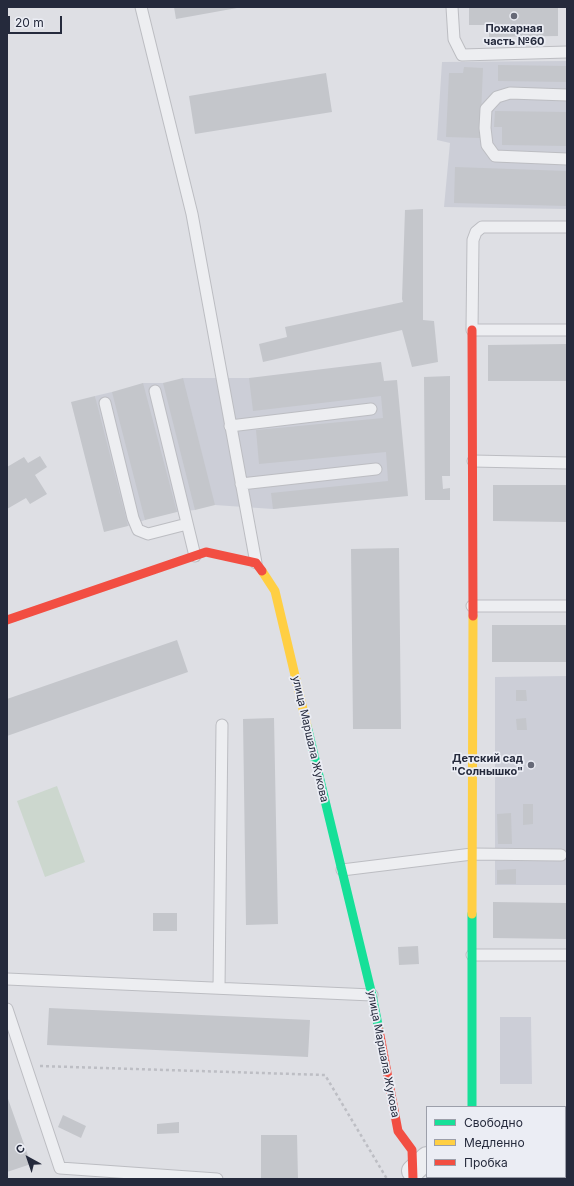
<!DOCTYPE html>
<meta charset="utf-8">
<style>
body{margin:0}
#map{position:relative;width:574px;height:1186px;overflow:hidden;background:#dedfe4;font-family:Inter,sans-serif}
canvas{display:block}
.frame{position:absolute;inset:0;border:8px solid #252a3c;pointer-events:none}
.legend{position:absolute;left:426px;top:1106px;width:140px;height:72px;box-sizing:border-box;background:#ebedf4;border:1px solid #9c9faa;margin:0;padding:5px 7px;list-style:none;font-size:12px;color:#252a3c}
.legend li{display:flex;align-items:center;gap:8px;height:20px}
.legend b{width:20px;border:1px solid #9c9faa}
.north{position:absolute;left:8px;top:1138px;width:40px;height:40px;-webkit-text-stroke:3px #ebedf4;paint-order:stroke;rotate:320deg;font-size:11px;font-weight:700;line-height:16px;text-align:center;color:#252a3c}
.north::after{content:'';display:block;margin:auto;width:14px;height:18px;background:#252a3c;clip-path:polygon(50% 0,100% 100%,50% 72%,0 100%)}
.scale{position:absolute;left:8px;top:16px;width:54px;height:18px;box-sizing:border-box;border:2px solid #252a3c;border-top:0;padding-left:5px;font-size:12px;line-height:14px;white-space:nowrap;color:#252a3c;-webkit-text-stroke:3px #ebedf4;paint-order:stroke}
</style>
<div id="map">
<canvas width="574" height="1186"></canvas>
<div class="frame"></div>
<ul class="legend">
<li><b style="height:5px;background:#16e098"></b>Свободно</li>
<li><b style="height:5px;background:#ffcf43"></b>Медленно</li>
<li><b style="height:5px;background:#f24e42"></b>Пробка</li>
</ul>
<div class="north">С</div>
<div class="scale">20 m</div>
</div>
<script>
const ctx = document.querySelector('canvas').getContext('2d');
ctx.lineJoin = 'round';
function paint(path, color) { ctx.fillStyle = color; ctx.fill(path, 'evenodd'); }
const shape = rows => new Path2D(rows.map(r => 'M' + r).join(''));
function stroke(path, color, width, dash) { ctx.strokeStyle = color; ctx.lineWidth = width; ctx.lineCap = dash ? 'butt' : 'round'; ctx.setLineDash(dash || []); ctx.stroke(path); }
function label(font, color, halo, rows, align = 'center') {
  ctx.font = font + ' Inter,sans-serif'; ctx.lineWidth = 3.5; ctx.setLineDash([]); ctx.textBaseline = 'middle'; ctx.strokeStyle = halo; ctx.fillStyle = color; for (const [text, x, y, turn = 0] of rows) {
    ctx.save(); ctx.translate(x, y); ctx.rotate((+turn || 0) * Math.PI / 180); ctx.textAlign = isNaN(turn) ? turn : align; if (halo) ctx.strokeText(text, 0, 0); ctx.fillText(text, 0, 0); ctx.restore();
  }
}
const built = shape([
 [567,61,567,209,444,207,450,143,437,140,442,62],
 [183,378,249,378,390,387,399,489,273,509,215,505,205,501,195,510,177,512,162,510,145,520,128,526,117,523,95,396,112,392,130,391,143,383,163,383,174,386],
 [567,676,567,885,495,885,495,677],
 [500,1017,531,1017,532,1084,500,1084]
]);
const green = shape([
 [57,786,85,862,45,877,17,801]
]);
const building = shape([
 [174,7,237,7,237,8,176,19],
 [469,7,558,7,558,36,489,37,489,25,469,25],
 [498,65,567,66,567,82,498,81],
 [464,67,483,68,480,138,446,137,449,73,463,73],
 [326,73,332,112,195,134,189,96],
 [495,111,567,112,567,146,502,145,502,127,494,127],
 [455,167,567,171,567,206,454,203],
 [423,209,423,320,434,321,438,362,412,367,402,330,263,362,259,344,287,337,285,327,403,302,402,299,405,210],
 [567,344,567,381,488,381,488,345],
 [381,362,384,381,397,380,408,496,273,509,271,493,388,481,386,452,259,464,256,430,383,418,381,396,253,411,249,378],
 [450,376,450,476,442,476,443,489,450,488,450,500,425,500,424,377],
 [183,378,215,505,195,510,163,383],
 [143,383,177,512,145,520,112,392],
 [95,396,128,526,104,532,71,402],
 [40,456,47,467,35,475,47,494,30,504,26,498,7,509,7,467,24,457,28,463],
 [493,485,567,485,567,522,493,521],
 [399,548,401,729,353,729,351,549],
 [492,625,567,625,567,662,492,662],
 [177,640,188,672,7,736,7,699],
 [516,690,526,690,527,701,516,701],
 [274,718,278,924,246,925,243,719],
 [526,718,527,730,517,730,516,719],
 [523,804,533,804,533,824,523,825],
 [511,813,512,844,498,844,497,814],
 [516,869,516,884,497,884,497,870],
 [493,902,567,903,567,939,493,938],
 [153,913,177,913,177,931,153,931],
 [418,946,419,964,399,965,398,947],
 [49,1008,310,1020,308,1057,47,1045],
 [7,1096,31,1164,7,1172],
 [63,1115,86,1126,81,1138,58,1127],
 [179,1122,179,1133,157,1134,157,1124],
 [261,1135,297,1135,298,1179,261,1179]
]);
const path = shape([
 [40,1066,325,1075,387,1179]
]);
const lane = shape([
 [141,7,192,214,256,563],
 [452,7,454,39,462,55,567,52],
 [567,95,510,93,497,97,486,109,485,128,487,145,495,156,567,159],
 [567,227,482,227,476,232,473,240,472,330,567,330],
 [155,391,195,556],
 [105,403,133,518,138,530,148,534,187,524],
 [230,426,371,409],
 [473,461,567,463],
 [241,484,376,469],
 [472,606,567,606],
 [342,870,472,854,561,855],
 [472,955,567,955],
 [7,979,372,995],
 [219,988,222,725],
 [7,1009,60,1168,217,1179],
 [565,1154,567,1154]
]);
const street = shape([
 [413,1171,427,1158],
 [467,1177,467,1179]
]);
const fast = shape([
 [307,726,372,995,379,1030],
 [472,1107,472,914]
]);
const slow = shape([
 [262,571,275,591,307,726],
 [472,914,473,616]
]);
const jam = shape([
 [472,330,473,616],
 [7,620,206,552,256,563,262,571],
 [379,1030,398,1131,412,1150,413,1179]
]);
const markers = [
 [514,16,4,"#666977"],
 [531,765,4,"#666977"]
];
const poiNames = [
 ["Пожарная",514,29],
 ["часть №60",514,42],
 ["Детский сад",523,759,"right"],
 ["\"Солнышко\"",523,772,"right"]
];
const streetNames = [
 ["улица Маршала Жукова",310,739,77],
 ["улица Маршала Жукова",383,1054,79]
];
paint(built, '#ccced7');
paint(green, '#ccd7ce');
paint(building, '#c4c6cb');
stroke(lane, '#bcbdc2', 13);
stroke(street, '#bcbdc2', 24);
stroke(path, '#bdbec4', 2.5, [3, 3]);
stroke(lane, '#edeef1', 11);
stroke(street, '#edeef1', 22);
stroke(fast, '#16e098', 9);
stroke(slow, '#ffcf43', 9);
stroke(jam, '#f24e42', 9);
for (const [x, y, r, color] of markers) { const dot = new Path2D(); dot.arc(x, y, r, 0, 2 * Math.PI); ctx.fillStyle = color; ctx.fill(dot); stroke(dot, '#ebedf4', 1.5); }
label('bold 11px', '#252a3c', '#ebedf4', poiNames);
label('11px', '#252a3c', '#ebedf4', streetNames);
</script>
